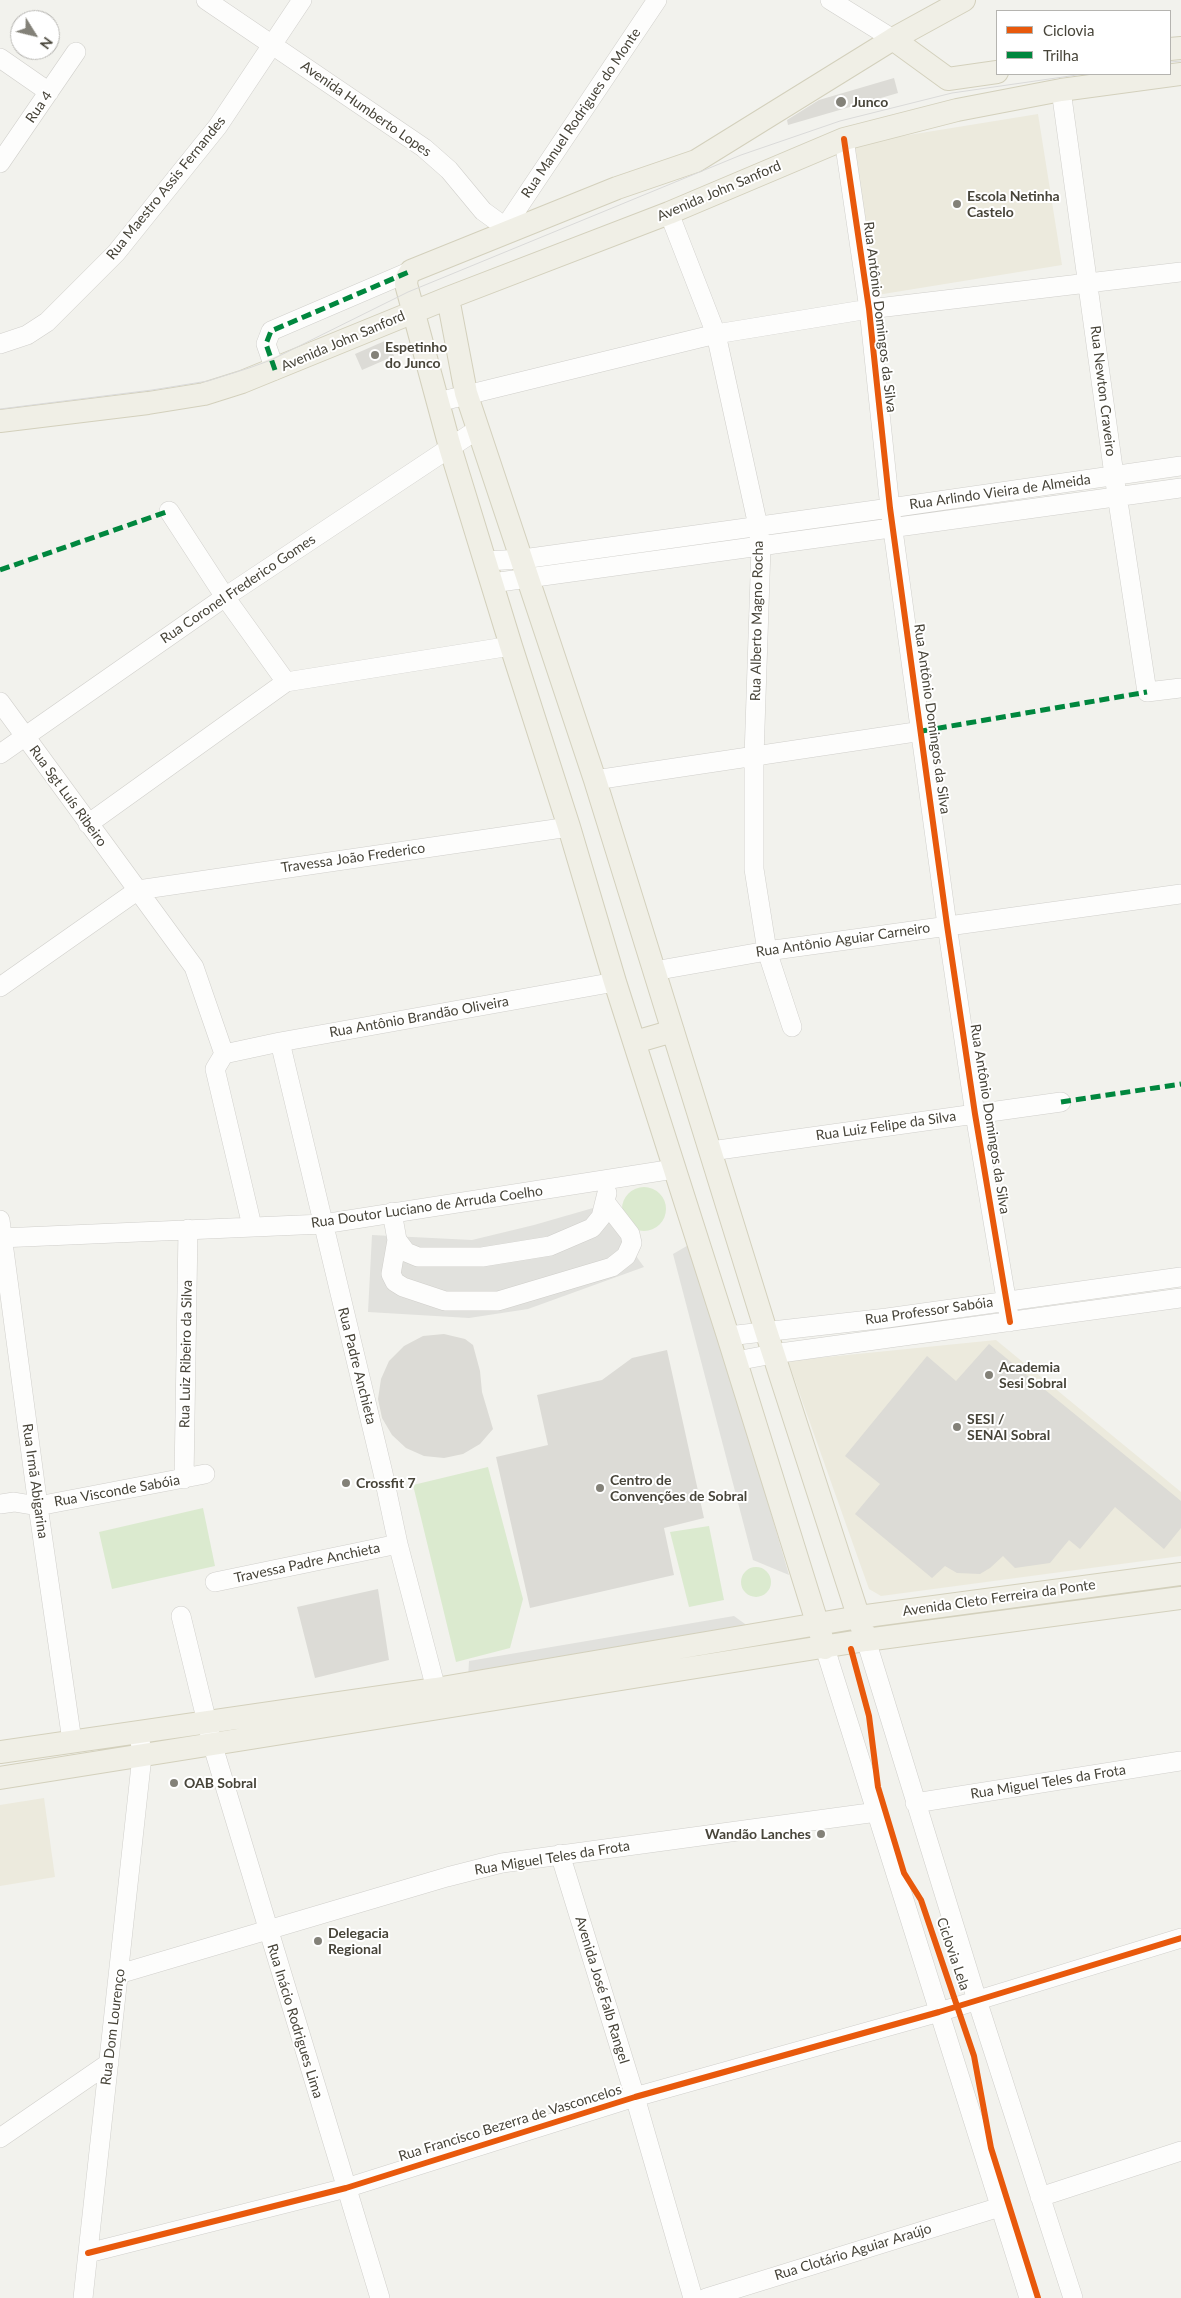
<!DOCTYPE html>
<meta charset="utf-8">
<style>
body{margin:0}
#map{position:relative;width:1181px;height:2298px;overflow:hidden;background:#f2f2ed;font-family:Lato,sans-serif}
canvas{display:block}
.legend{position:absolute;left:996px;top:10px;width:175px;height:65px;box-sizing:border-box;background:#fff;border:1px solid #b5b4b0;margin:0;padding:6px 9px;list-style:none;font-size:15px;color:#474439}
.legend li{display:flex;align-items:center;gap:10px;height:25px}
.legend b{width:25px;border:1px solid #b5b4b0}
.north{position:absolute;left:10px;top:10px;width:50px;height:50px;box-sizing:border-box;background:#fff;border:1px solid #b5b4b0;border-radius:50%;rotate:126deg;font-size:14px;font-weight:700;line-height:20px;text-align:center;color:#474439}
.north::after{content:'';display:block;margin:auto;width:18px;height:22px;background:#838178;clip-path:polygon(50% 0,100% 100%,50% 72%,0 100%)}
</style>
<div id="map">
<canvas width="1181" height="2298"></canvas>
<ul class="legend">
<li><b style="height:6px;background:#e8590c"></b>Ciclovia</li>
<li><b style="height:6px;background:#00873e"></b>Trilha</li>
</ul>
<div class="north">N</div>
</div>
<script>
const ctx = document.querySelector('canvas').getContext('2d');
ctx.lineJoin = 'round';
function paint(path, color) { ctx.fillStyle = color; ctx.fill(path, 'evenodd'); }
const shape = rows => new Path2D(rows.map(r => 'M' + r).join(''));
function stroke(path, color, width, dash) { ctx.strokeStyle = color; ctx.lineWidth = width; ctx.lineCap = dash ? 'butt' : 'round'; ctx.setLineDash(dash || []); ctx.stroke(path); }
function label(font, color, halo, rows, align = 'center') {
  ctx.font = font + ' Lato,sans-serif'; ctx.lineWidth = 4; ctx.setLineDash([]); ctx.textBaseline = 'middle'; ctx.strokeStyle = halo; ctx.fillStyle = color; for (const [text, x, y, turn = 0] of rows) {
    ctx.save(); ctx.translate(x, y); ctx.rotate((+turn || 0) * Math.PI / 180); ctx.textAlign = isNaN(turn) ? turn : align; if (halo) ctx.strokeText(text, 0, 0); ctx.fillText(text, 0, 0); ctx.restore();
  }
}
const education = shape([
 [1038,114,1062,265,877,295,853,144],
 [996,1340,1181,1492,1181,1556,881,1596,869,1589,788,1361],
 [44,1798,55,1877,0,1886,0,1805]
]);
const green = shape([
 '622 1209a22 22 0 1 1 44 0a22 22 0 1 1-44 0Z',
 [488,1467,523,1599,510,1648,456,1662,413,1485],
 [203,1508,215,1566,112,1589,99,1532],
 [709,1526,724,1600,689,1607,670,1532],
 '741 1582a15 15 0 1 1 30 0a15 15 0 1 1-30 0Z'
]);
const parking = shape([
 [600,1206,644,1267,528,1309,469,1318,368,1312,372,1235,472,1240,534,1225],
 [692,1243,789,1575,753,1560,673,1254],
 [734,1616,752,1629,468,1679,469,1661]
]);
const building = shape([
 [894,78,898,93,788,125,787,120,819,100],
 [387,340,394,356,362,370,355,354],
 [444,1334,465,1339,473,1345,480,1371,482,1392,493,1429,480,1444,463,1454,444,1458,424,1456,406,1448,392,1435,382,1418,378,1399,381,1379,389,1361,404,1346,423,1336],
 [989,1344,1181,1501,1181,1528,1164,1549,1115,1507,1080,1549,1069,1540,1050,1563,1015,1568,1003,1556,990,1568,980,1574,957,1573,945,1566,932,1578,855,1514,880,1484,845,1456,927,1356,956,1381],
 [667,1350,704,1518,664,1528,674,1575,530,1608,496,1457,548,1445,537,1395,602,1380,632,1358],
 [378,1589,389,1660,315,1678,297,1607]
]);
const minor = shape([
 [206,0,424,148,449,170,483,211,505,227,500,235],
 [830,0,893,39],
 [0,58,49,92],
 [1061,90,1114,475,1147,692,1181,688],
 [844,139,869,309,890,508,947,925,975,1114,1010,1322],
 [0,163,76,52],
 [669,213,716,334,758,526,761,547,754,757,754,869,767,951,792,1027],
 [505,227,657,0],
 [0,344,27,335,47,322,116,253,218,126,302,0],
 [275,370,266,344,271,331,411,271],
 [438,402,716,334,869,309,1181,272],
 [169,511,225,597,286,682],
 [485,561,523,559,890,508,1181,466],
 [492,583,1181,488],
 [0,702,194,967,224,1054],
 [0,754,225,597,478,429],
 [595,780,922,731],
 [88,824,286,682,511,646],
 [654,971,767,951,1181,894],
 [0,987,138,890,569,827],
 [280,1042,383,1473,398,1544,436,1689],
 [224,1054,280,1042,615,982],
 [224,1054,215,1069,252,1226],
 [711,1151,1061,1102],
 [392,1212,397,1240,406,1252,418,1257,482,1257,550,1246,592,1228,601,1217,607,1193],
 [0,1220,38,1506,72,1741],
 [0,1238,323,1224,674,1169],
 [397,1240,391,1274,395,1282,403,1287,445,1301,498,1301,612,1267,626,1256,632,1243,630,1234,606,1203],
 [728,1336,887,1318,1181,1277],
 [736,1361,773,1354,1181,1298],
 [184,1479,188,1229],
 [0,1504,14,1502,38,1506,205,1474],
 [215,1582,398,1544],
 [181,1616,212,1743,380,2298],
 [866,1640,977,2000,1073,2298],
 [825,1648,1029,2298],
 [915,1803,1181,1761],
 [560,1854,635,2097,693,2298],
 [119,1974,447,1877,502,1863,877,1812],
 [0,2138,109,2063],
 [1040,2197,1181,2151],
 [88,2253,346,2188,635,2097,939,2012,1181,1938],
 [83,2298,142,1756,139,1732],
 [706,2298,1000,2207]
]);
const major = shape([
 [893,39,948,79,997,72],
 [1170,49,1181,48],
 [448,298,466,393,595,780,766,1331,866,1640],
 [0,421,148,403,204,394,242,382,448,298,669,213,844,139,957,110,1061,90,1181,74],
 [635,1042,673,1031],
 [825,1648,728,1336,615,982,569,827,511,646,450,447,406,284,407,277,411,271,617,188,696,161,893,39,964,0],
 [0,1752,436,1689,859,1617,1181,1574],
 [0,1778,866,1640,1181,1598]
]);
const tram = shape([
 [1170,62,1181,61],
 [0,409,152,390,208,381,249,368,271,360,408,292,741,155,840,121,952,93,1084,74]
]);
const quiet = shape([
 [275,370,266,344,271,331,411,271],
 [0,570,169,511],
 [922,731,1147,692],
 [1061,1102,1181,1084]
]);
const cycleway = shape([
 [844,139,869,309,890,508,947,925,975,1114,1010,1322],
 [851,1649,869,1716,878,1787,904,1873,921,1900,974,2056,991,2148,1038,2298],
 [88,2253,346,2188,635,2097,939,2012,1181,1938]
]);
const markers = [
 [841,102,6,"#838178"],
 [957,204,5,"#838178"],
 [375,355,5,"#838178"],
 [989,1375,5,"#838178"],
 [957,1427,5,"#838178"],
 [346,1483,5,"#838178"],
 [600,1488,5,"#838178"],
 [174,1783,5,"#838178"],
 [821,1834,5,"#838178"],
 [318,1941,5,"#838178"]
];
const poiNames = [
 ["Junco",852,102],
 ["Escola Netinha",967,196],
 ["Castelo",967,212],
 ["Espetinho",385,347],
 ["do Junco",385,363],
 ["Academia",999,1367],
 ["Sesi Sobral",999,1383],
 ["SESI /",967,1419],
 ["SENAI Sobral",967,1435],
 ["Centro de",610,1480],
 ["Convenções de Sobral",610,1496],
 ["Crossfit 7",356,1483],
 ["OAB Sobral",184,1783],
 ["Wandão Lanches",811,1834,"right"],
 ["Delegacia",328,1933],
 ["Regional",328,1949]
];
const streetNames = [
 ["Rua 4",39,107,-55],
 ["Avenida Humberto Lopes",366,109,35],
 ["Rua Manuel Rodrigues do Monte",581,113,-56],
 ["Rua Maestro Assis Fernandes",166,188,-51],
 ["Avenida John Sanford",719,191,-23],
 ["Rua Antônio Domingos da Silva",880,317,83],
 ["Avenida John Sanford",343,341,-23],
 ["Rua Newton Craveiro",1103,391,83],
 ["Rua Arlindo Vieira de Almeida",1000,492,-8],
 ["Rua Coronel Frederico Gomes",238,589,-34],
 ["Rua Alberto Magno Rocha",757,621,-89],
 ["Rua Antônio Domingos da Silva",932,719,82],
 ["Rua Sgt Luís Ribeiro",68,796,54],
 ["Travessa João Frederico",353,858,-8],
 ["Rua Antônio Aguiar Carneiro",843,940,-8],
 ["Rua Antônio Brandão Oliveira",419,1017,-10],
 ["Rua Antônio Domingos da Silva",990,1119,81],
 ["Rua Luiz Felipe da Silva",886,1126,-8],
 ["Rua Doutor Luciano de Arruda Coelho",427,1207,-8],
 ["Rua Professor Sabóia",929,1311,-8],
 ["Rua Luiz Ribeiro da Silva",186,1354,-89],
 ["Rua Padre Anchieta",357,1366,76],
 ["Rua Irmã Abigarina",35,1481,82],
 ["Rua Visconde Sabóia",117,1491,-10],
 ["Travessa Padre Anchieta",307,1563,-12],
 ["Avenida Cleto Ferreira da Ponte",999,1598,-8],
 ["Rua Miguel Teles da Frota",1048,1782,-9],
 ["Rua Miguel Teles da Frota",552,1858,-9],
 ["Ciclovia Lela",953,1954,71],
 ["Avenida José Falb Rangel",602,1990,73],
 ["Rua Inácio Rodrigues Lima",295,2021,73],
 ["Rua Dom Lourenço",113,2027,-83],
 ["Rua Francisco Bezerra de Vasconcelos",510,2123,-17],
 ["Rua Clotário Aguiar Araújo",853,2252,-17]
];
paint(education, '#eceadd');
paint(green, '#dbeacf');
paint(parking, '#e1e1dd');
paint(building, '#dcdbd6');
stroke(minor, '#d0cfcb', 20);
stroke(major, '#d3d0bc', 24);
stroke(minor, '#fdfdfc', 19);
stroke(major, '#f0efe6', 22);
stroke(tram, '#dadad9', 1);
stroke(quiet, '#00873e', 5, [10, 5]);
stroke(cycleway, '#e8590c', 6);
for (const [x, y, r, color] of markers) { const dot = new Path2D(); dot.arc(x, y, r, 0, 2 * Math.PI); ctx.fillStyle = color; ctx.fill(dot); stroke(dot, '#fff', 2); }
label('bold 14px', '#474439', '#fff', poiNames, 'left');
label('14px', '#474439', '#fff', streetNames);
</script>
